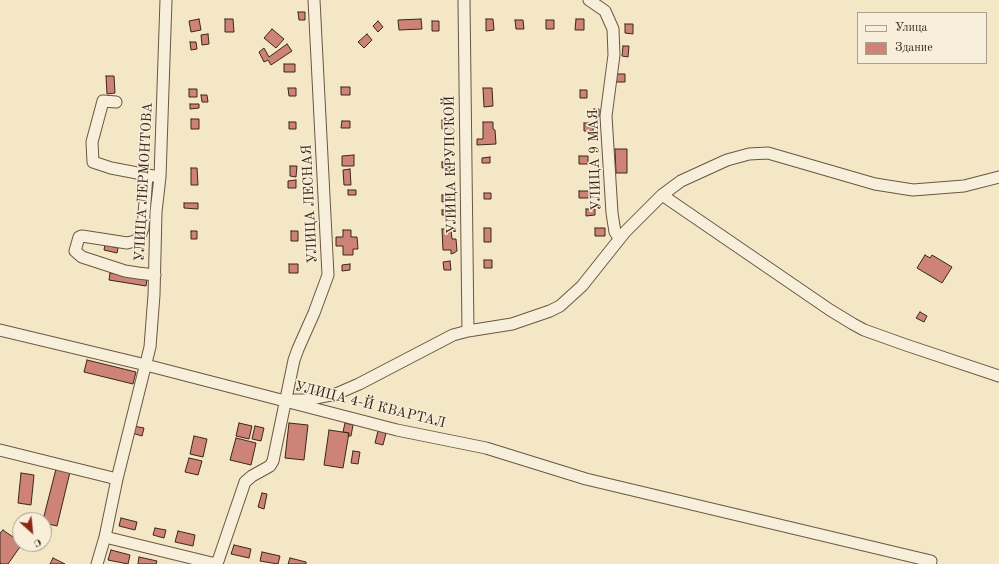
<!DOCTYPE html>
<meta charset="utf-8">
<style>
body{margin:0}
#map{position:relative;width:999px;height:564px;overflow:hidden;background:#f3e7c6;font-family:"Old Standard TT",serif}
canvas{display:block}
.legend{position:absolute;left:857px;top:12px;width:130px;height:52px;box-sizing:border-box;background:#f7efda;border:1px solid #ac9f8d;margin:0;padding:5px 7px;list-style:none;font-size:12px;color:#3c261a}
.legend li{display:flex;align-items:center;gap:8px;height:20px}
.legend b{width:20px;border:1px solid #ac9f8d}
.north{position:absolute;left:12px;top:512px;width:40px;height:40px;box-sizing:border-box;background:#f7efda;border:1px solid #ac9f8d;border-radius:50%;rotate:153deg;font-size:11px;font-weight:700;line-height:16px;text-align:center;color:#3c261a}
.north::after{content:'';display:block;margin:auto;width:14px;height:18px;background:#8f2418;clip-path:polygon(50% 0,100% 100%,50% 72%,0 100%)}
</style>
<div id="map">
<canvas width="999" height="564"></canvas>
<ul class="legend">
<li><b style="height:5px;background:#f7efda"></b>Улица</li>
<li><b style="height:11px;background:#cd8377"></b>Здание</li>
</ul>
<div class="north">С</div>
</div>
<script>
const ctx = document.querySelector('canvas').getContext('2d');
ctx.lineJoin = 'round';
function paint(path, color) { ctx.fillStyle = color; ctx.fill(path, 'evenodd'); }
const shape = rows => new Path2D(rows.map(r => 'M' + r).join(''));
function stroke(path, color, width, dash) { ctx.strokeStyle = color; ctx.lineWidth = width; ctx.lineCap = dash ? 'butt' : 'round'; ctx.setLineDash(dash || []); ctx.stroke(path); }
function label(font, color, halo, rows, align = 'center') {
  ctx.font = font + ' "Old Standard TT",serif'; ctx.lineWidth = 3; ctx.setLineDash([]); ctx.textBaseline = 'middle'; ctx.strokeStyle = halo; ctx.fillStyle = color; for (const [text, x, y, turn = 0] of rows) {
    ctx.save(); ctx.translate(x, y); ctx.rotate((+turn || 0) * Math.PI / 180); ctx.textAlign = isNaN(turn) ? turn : align; if (halo) ctx.strokeText(text, 0, 0); ctx.fillText(text, 0, 0); ctx.restore();
  }
}
const building = shape([
 [298,12,305,12,305,20,299,20,298,12],
 [199,19,201,30,191,32,189,21,199,19],
 [225,19,233,19,234,32,225,32,225,19],
 [421,19,422,29,399,30,398,20,421,19],
 [486,19,493,19,494,30,486,31,486,19],
 [576,19,584,19,584,30,575,30,576,19],
 [515,20,523,20,524,29,516,29,515,20],
 [546,20,554,20,554,29,546,29,546,20],
 [378,21,383,27,378,32,373,26,378,21],
 [432,21,439,21,439,31,432,31,432,21],
 [625,24,633,24,633,34,625,33,625,24],
 [272,29,284,39,276,48,264,38,272,29],
 [208,34,209,44,202,45,201,35,208,34],
 [367,34,372,40,364,48,358,42,367,34],
 [190,42,196,42,197,49,191,50,190,42],
 [287,44,292,51,271,65,268,60,264,62,259,52,264,48,269,57,287,44],
 [623,46,629,46,628,57,622,56,623,46],
 [284,64,295,64,295,72,284,72,284,64],
 [616,74,625,74,625,82,616,82,616,74],
 [106,76,114,76,115,93,107,94,106,76],
 [341,87,350,87,350,95,341,95,341,87],
 [288,88,296,88,296,96,289,96,288,88],
 [483,88,492,88,493,106,484,107,483,88],
 [189,89,197,89,197,97,189,97,189,89],
 [580,90,587,90,587,98,580,98,580,90],
 [201,95,207,95,208,102,202,102,201,95],
 [190,104,199,104,199,108,190,109,190,104],
 [594,109,599,109,599,117,594,117,594,109],
 [191,119,199,119,199,129,191,129,191,119],
 [442,120,451,120,451,129,442,129,442,120],
 [342,121,350,121,350,128,341,128,342,121],
 [289,122,296,122,296,129,289,129,289,122],
 [483,122,493,122,493,129,495,130,496,144,477,145,477,139,483,139,483,122],
 [584,123,594,123,593,131,584,131,584,123],
 [615,149,627,149,627,173,616,173,615,149],
 [354,155,354,166,342,166,342,156,354,155],
 [579,156,588,156,588,164,579,164,579,156],
 [490,157,490,163,482,163,482,158,490,157],
 [442,162,450,162,450,168,442,168,442,162],
 [290,166,297,166,296,177,290,176,290,166],
 [191,168,197,168,198,185,191,185,191,168],
 [350,169,351,185,344,185,343,170,350,169],
 [296,180,296,188,288,188,288,181,296,180],
 [348,190,356,190,356,195,348,195,348,190],
 [579,191,589,191,589,198,579,198,579,191],
 [484,193,491,193,491,199,484,199,484,193],
 [442,195,450,195,450,201,442,202,442,195],
 [184,203,198,203,198,209,184,208,184,203],
 [586,209,595,209,595,215,586,216,586,209],
 [442,210,450,210,450,215,442,215,442,210],
 [484,228,491,228,491,242,484,242,484,228],
 [595,228,605,228,605,236,595,236,595,228],
 [442,229,451,229,452,239,456,239,457,251,454,253,451,254,451,250,443,250,442,229],
 [343,230,351,230,351,237,357,237,358,249,353,249,353,255,343,255,343,246,336,246,336,237,343,237,343,230],
 [191,231,197,231,197,239,191,239,191,231],
 [291,231,298,231,298,241,291,241,291,231],
 [105,245,118,248,117,253,104,250,105,245],
 [925,255,930,258,932,255,952,267,942,283,917,268,925,255],
 [484,260,492,260,492,268,484,268,484,260],
 [450,261,451,270,444,270,443,262,450,261],
 [289,264,298,264,298,273,289,273,289,264],
 [350,264,350,270,342,271,342,265,350,264],
 [110,273,147,279,146,286,109,280,110,273],
 [920,312,927,316,924,322,916,318,920,312],
 [87,360,136,372,133,384,84,372,87,360],
 [239,423,252,426,249,439,236,436,239,423],
 [289,423,308,425,304,460,285,458,289,423],
 [345,423,353,425,351,436,348,436,349,433,343,432,345,423],
 [133,426,144,428,142,436,132,433,133,426],
 [255,426,264,428,261,441,252,439,255,426],
 [329,430,349,433,343,468,324,465,329,430],
 [378,431,386,433,383,445,375,443,378,431],
 [194,436,207,439,203,457,190,454,194,436],
 [236,438,256,443,251,465,230,460,236,438],
 [353,451,360,452,358,464,351,463,353,451],
 [189,458,202,461,198,475,185,472,189,458],
 [56,469,70,472,57,526,44,523,43,520,56,469],
 [21,473,34,475,31,505,18,503,21,473],
 [262,493,267,494,264,509,258,507,262,493],
 [121,518,137,522,135,530,119,526,121,518],
 [155,528,166,530,164,538,153,535,155,528],
 [3,530,20,542,20,544,22,544,8,564,1,564,0,563,0,533,3,530],
 [178,531,195,535,193,546,175,542,178,531],
 [234,545,251,549,249,558,231,554,234,545],
 [111,550,130,555,128,564,108,560,111,550],
 [262,552,280,556,278,564,260,561,262,552],
 [139,557,157,561,156,564,138,564,139,557],
 [53,558,65,564,50,564,53,558],
 [290,558,306,562,306,564,288,564,290,558]
]);
const minor = shape([
 [464,0,468,331],
 [589,0,605,11,613,29,614,55,606,116,612,213,615,232,619,238],
 [116,102,103,101,92,142,93,162,111,168,153,176],
 [147,175,143,228,139,238,135,241,127,243,82,236,79,237,75,251,82,257,125,271,138,273,155,275],
 [662,195,830,310,853,324,864,330,906,345,999,376],
 [0,330,146,365,397,430,486,448,586,479,931,561],
 [294,400,305,400,336,394,359,384,453,335,468,331,512,324,550,311,560,306,582,286,625,232,662,195,681,181,727,160,749,154,768,153,875,184,913,190,964,186,999,177],
 [0,450,117,479],
 [105,537,216,564],
 [97,564,105,537,117,479,150,347,154,295,156,212,160,177,166,0],
 [217,564,245,482,252,476,270,466,273,461,294,360,298,349,314,313,328,275,314,0]
]);
const streetNames = [
 ["УЛИЦА 9 МАЯ",595,160,-92],
 ["УЛИЦА КРУПСКОЙ",451,165,-91],
 ["УЛИЦА ЛЕРМОНТОВА",144,182,-87],
 ["УЛИЦА ЛЕСНАЯ",310,204,-93],
 ["УЛИЦА 4-Й КВАРТАЛ",370,405,14]
];
paint(building, '#cd8377');
stroke(building, '#3c261a', 1);
stroke(minor, '#6a5645', 13);
stroke(minor, '#f7efda', 11);
label('14px', '#3c261a', '#f7efda', streetNames);
</script>
